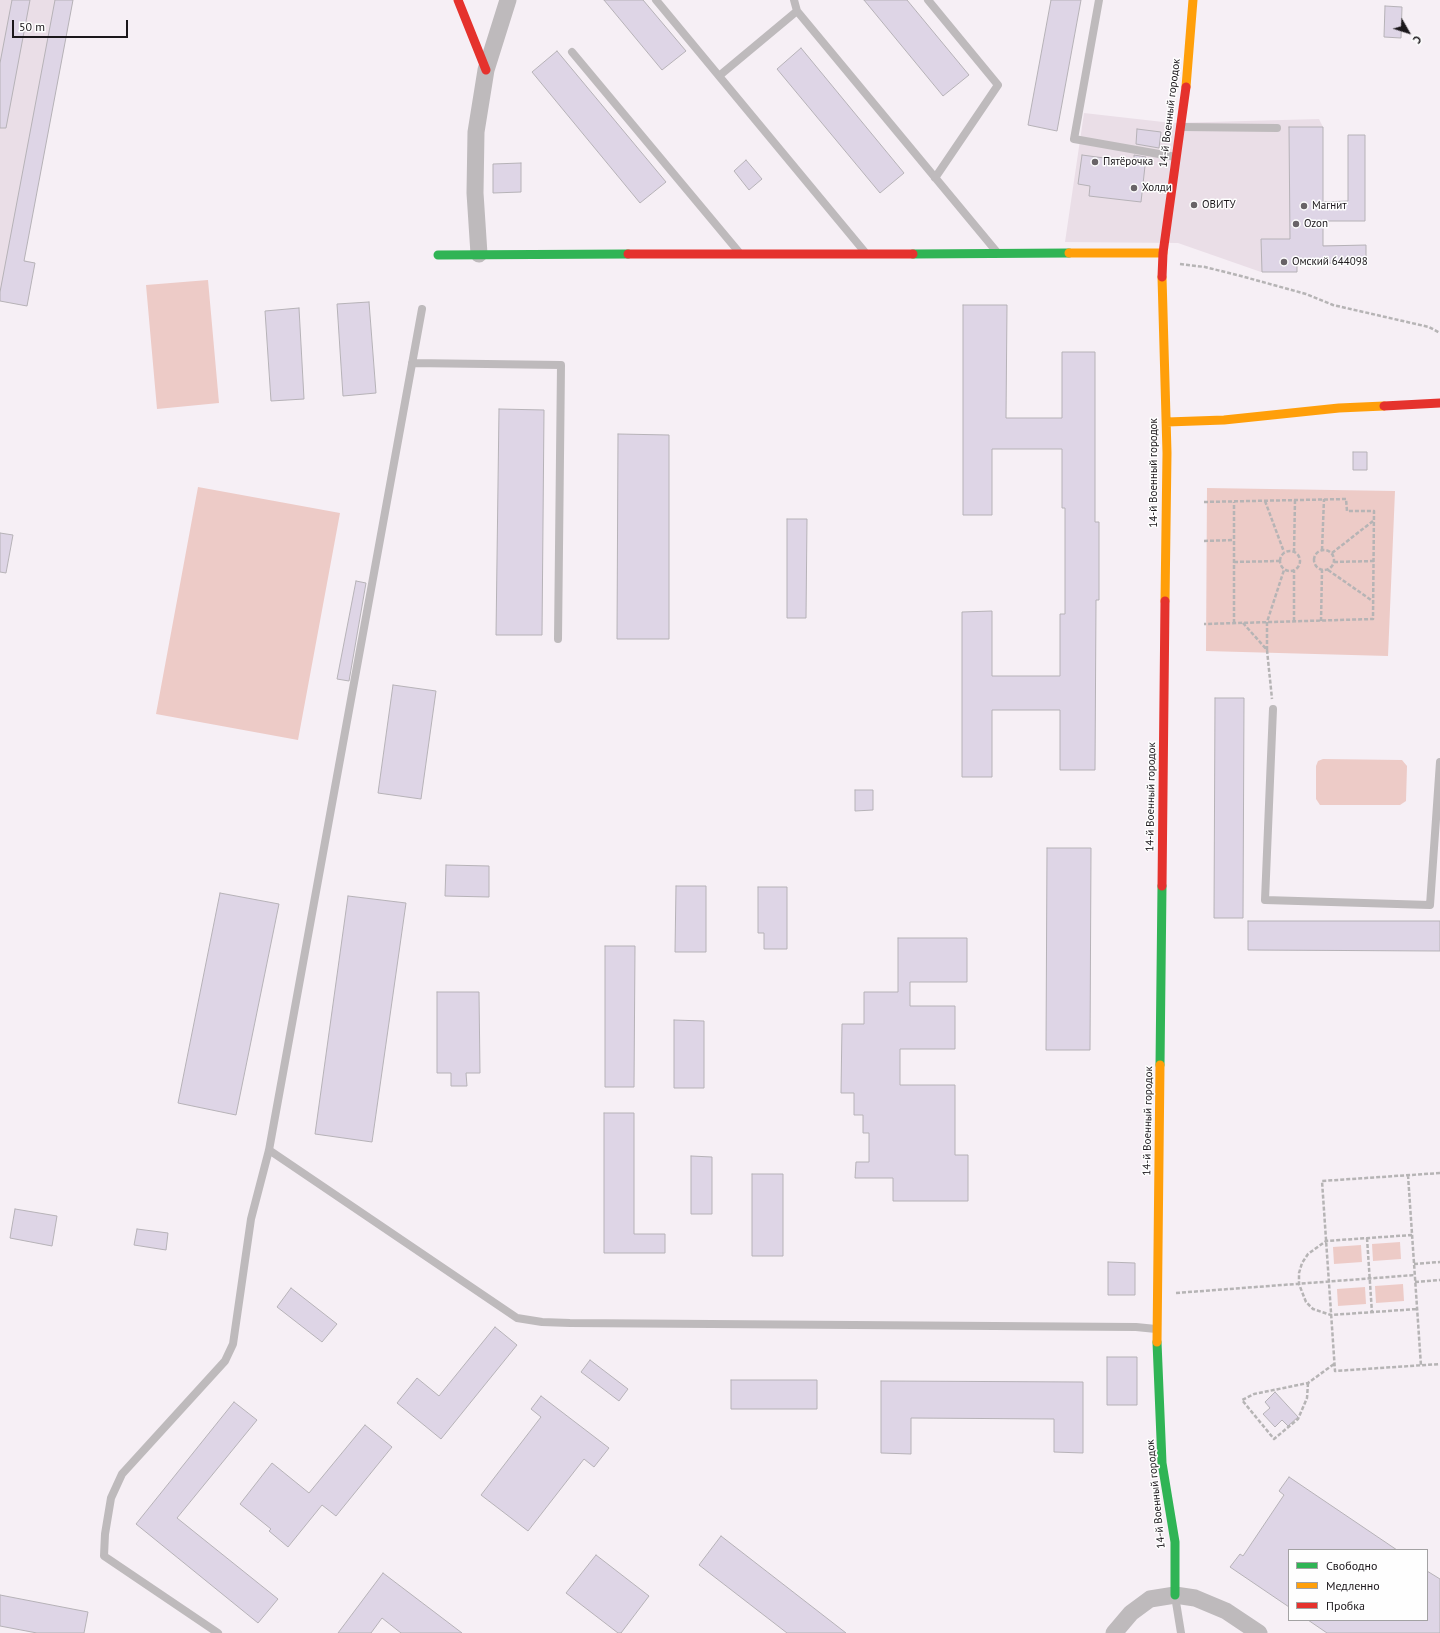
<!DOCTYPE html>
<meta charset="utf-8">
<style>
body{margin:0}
#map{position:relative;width:1440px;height:1633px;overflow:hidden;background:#f6eff5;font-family:"PT Sans",sans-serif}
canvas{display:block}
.legend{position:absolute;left:1288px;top:1549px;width:140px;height:72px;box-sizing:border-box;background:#fefefe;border:1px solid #a3a2a3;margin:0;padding:5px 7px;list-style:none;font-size:12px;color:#1b171b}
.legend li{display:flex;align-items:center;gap:8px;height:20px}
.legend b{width:20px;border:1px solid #a3a2a3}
.north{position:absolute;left:1388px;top:12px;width:40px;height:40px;-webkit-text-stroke:3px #fefefe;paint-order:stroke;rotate:129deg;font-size:11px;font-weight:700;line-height:16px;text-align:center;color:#1b171b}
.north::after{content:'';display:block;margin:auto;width:14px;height:18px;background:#1b171b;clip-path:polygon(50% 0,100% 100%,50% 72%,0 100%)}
.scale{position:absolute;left:12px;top:20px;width:116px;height:18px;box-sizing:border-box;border:2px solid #1b171b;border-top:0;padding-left:5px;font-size:12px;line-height:14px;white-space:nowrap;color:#1b171b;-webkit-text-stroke:3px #fefefe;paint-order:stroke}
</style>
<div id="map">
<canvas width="1440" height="1633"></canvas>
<ul class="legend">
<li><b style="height:5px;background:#30b455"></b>Свободно</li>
<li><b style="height:5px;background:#ff9f0a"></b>Медленно</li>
<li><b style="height:5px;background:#e5322d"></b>Пробка</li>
</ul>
<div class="north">С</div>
<div class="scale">50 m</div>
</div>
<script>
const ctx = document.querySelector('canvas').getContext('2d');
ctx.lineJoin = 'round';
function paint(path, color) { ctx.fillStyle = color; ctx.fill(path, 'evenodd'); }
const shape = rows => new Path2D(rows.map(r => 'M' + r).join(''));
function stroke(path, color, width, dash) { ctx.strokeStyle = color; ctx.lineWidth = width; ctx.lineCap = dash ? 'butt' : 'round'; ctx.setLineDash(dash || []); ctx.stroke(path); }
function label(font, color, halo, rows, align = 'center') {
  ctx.font = font + ' "PT Sans",sans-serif'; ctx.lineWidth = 3; ctx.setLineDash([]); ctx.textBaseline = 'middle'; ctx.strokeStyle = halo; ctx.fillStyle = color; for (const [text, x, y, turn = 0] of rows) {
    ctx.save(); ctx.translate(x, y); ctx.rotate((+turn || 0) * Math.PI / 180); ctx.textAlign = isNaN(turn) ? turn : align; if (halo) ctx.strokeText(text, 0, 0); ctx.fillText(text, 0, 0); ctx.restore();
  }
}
const built = shape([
 [0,0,73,0,24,260,35,263,27,306,0,301],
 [1084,113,1172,123,1319,119,1323,127,1323,245,1366,245,1366,263,1297,263,1297,272,1261,272,1178,243,1065,242]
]);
const green = shape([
 [208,280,219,403,157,409,146,285],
 [198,487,340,513,298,740,156,714],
 [1207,488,1395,491,1388,656,1206,651],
 [1323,759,1402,760,1407,766,1406,801,1400,805,1320,805,1316,799,1316,766,1318,761],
 [1400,1242,1401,1259,1373,1261,1372,1244],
 [1361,1245,1362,1262,1334,1264,1333,1247],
 [1403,1284,1404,1301,1376,1303,1375,1286],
 [1365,1287,1366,1304,1338,1306,1337,1289]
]);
const building = shape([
 [12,0,30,0,6,128,0,128,0,63,12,0],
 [55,0,73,0,24,261,35,263,27,306,0,301,0,292,55,0],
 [604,0,643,0,686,51,662,70,604,0],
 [864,0,907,0,969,75,943,96,864,0],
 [1051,0,1081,0,1057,131,1028,125,1051,0],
 [1385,6,1402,7,1401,38,1384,37,1385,6],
 [801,48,904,173,880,193,777,69,801,48],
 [557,51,666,182,640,203,532,72,557,51],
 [1289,127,1323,127,1323,202,1348,201,1348,135,1365,135,1365,221,1323,221,1323,246,1366,245,1366,263,1297,263,1297,272,1262,272,1261,239,1290,239,1289,127],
 [1137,129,1161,132,1159,148,1136,144,1137,129],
 [1082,155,1134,162,1134,155,1146,157,1141,202,1089,196,1090,186,1078,184,1082,155],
 [746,160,762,179,749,190,734,171,746,160],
 [521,163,521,192,493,193,493,164,521,163],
 [369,302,376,393,343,396,337,304,369,302],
 [963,305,1007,305,1006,418,1062,418,1062,352,1095,352,1095,522,1099,522,1099,600,1096,600,1095,770,1060,770,1060,710,992,710,992,777,962,777,962,612,992,611,992,676,1060,676,1060,614,1065,614,1065,508,1062,508,1062,449,992,449,992,515,963,515,963,305],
 [299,308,304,399,271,401,265,311,299,308],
 [499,409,544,410,542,635,496,635,499,409],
 [618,434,669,435,669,639,617,639,618,434],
 [1353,452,1367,452,1367,470,1353,470,1353,452],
 [787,519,807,519,806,618,787,618,787,519],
 [0,533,13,535,6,573,0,572,0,533],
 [356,581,366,583,349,681,337,679,356,581],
 [393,685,436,691,421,799,378,793,393,685],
 [1215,698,1244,698,1243,918,1214,918,1215,698],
 [855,790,873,790,873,810,855,811,855,790],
 [1047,848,1091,848,1090,1050,1046,1050,1047,848],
 [446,865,489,866,489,897,445,896,446,865],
 [676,886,706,886,706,952,675,952,676,886],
 [758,887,787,887,787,949,764,949,764,933,758,933,758,887],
 [220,893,279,904,236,1115,178,1103,220,893],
 [348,896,406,903,372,1142,315,1134,348,896],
 [1248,921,1440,921,1440,951,1248,950,1248,921],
 [898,938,967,938,967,982,910,982,910,1006,955,1006,955,1049,900,1049,900,1085,955,1085,955,1155,968,1155,968,1201,893,1201,893,1178,855,1178,856,1162,869,1162,869,1133,863,1133,863,1115,854,1115,854,1093,841,1093,842,1024,864,1024,864,992,898,992,898,938],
 [605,946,635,946,634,1087,605,1087,605,946],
 [437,992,479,992,480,1073,466,1073,467,1086,451,1086,451,1073,437,1073,437,992],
 [674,1020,704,1021,704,1088,674,1088,674,1020],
 [604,1113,634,1113,634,1234,665,1234,665,1253,604,1253,604,1113],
 [691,1156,712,1157,712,1214,691,1214,691,1156],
 [752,1174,783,1174,783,1256,752,1256,752,1174],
 [15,1209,57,1216,52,1246,10,1238,15,1209],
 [137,1229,168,1233,166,1250,134,1245,137,1229],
 [1108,1262,1135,1263,1135,1295,1108,1295,1108,1262],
 [291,1288,337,1324,322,1342,277,1307,291,1288],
 [495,1327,517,1345,441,1439,397,1403,417,1378,439,1396,495,1327],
 [1107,1357,1137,1357,1137,1405,1107,1405,1107,1357],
 [590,1360,628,1389,619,1401,581,1372,590,1360],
 [731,1380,817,1380,817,1409,731,1409,731,1380],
 [881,1381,1083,1382,1083,1453,1054,1452,1054,1419,911,1418,911,1454,881,1453,881,1381],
 [1275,1392,1298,1417,1288,1426,1282,1420,1275,1427,1263,1414,1270,1408,1265,1402,1275,1392],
 [541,1396,609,1448,594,1467,584,1459,528,1531,481,1495,541,1417,531,1409,541,1396],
 [234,1402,257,1420,177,1518,278,1599,258,1623,136,1524,234,1402],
 [365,1425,392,1447,336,1516,322,1505,288,1547,269,1531,271,1529,240,1504,272,1463,309,1493,365,1425],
 [1289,1477,1397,1550,1289,1550,1289,1607,1230,1567,1240,1554,1243,1556,1284,1495,1279,1491,1289,1477],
 [721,1536,846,1633,787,1633,699,1565,721,1536],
 [596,1555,649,1596,621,1633,618,1633,566,1593,596,1555],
 [1427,1571,1440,1579,1440,1633,1327,1633,1308,1620,1427,1620,1427,1571],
 [383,1573,462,1633,401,1633,382,1618,371,1633,338,1633,383,1573],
 [0,1595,88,1612,84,1633,37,1633,0,1626,0,1595]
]);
const path = shape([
 [1180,264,1205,267,1241,276,1306,294,1333,305,1429,327,1440,333],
 [1265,501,1284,552],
 [1204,502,1346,499,1347,511,1374,511,1373,619,1204,624],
 [1204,541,1234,540],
 '1314 560a10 10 0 1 1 20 0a10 10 0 1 1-20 0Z',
 [1322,550,1324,499],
 '1280 561a10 10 0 1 1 20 0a10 10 0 1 1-20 0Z',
 [1294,552,1295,500],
 [1332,553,1373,521],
 [1234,562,1279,561],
 [1334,562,1374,561],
 [1328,570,1374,602],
 [1294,621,1294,570],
 [1321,621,1322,570],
 [1234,623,1234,502],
 [1243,623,1267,650,1272,699],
 [1267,650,1267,622,1284,570],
 [1440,1173,1322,1181,1335,1371,1440,1364],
 [1408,1175,1421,1366],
 [1412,1235,1326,1241,1308,1254,1302,1263,1299,1273,1299,1284,1306,1302,1313,1309,1331,1315,1417,1309],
 [1367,1238,1372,1313],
 [1414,1264,1440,1262],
 [1415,1282,1440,1280],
 [1176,1293,1415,1275],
 [1308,1383,1307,1398,1298,1419,1274,1439,1242,1400,1254,1394,1308,1383,1334,1364]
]);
const lane = shape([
 [656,0,864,251],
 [794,0,797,11,996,251],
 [928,0,998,85,935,178],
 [1099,0,1074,139,1176,157],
 [572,52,738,251],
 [719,76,797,11],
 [1182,127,1277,128],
 [412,363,561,365,558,639],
 [1273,709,1265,900,1430,905,1440,762],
 [269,1150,517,1318,542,1322,570,1323,1136,1327,1156,1329],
 [1175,1596,1181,1633],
 [218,1633,104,1556,105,1534,111,1498,122,1474,225,1361,233,1344,251,1219,269,1150,422,309]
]);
const street = shape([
 [479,254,475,193,476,132,486,70,508,0],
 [1114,1633,1131,1613,1150,1599,1175,1595,1195,1598,1226,1611,1259,1633]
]);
const fast = shape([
 [913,254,1069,253],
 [438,255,628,254],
 [1160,1065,1162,886],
 [1157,1342,1162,1463,1175,1542,1175,1595]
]);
const slow = shape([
 [1186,87,1193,0],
 [1069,253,1163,253],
 [1162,277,1167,453,1165,601],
 [1167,422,1224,420,1339,408,1384,406],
 [1157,1342,1160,1065]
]);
const jam = shape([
 [458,0,486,70],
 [628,254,913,254],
 [1162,277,1163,253,1186,87],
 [1384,406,1440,403],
 [1162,886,1165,601]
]);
const markers = [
 [1095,162,4,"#686367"],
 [1134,188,4,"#686367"],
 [1194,205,4,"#686367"],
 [1304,206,4,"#686367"],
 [1296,224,4,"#686367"],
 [1284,262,4,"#686367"]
];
const streetNames = [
 ["14-й Военный городок",1170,113,-83],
 ["14-й Военный городок",1154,473,-90],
 ["14-й Военный городок",1151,797,-89],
 ["14-й Военный городок",1148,1121,-89],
 ["14-й Военный городок",1156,1494,-96]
];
const poiNames = [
 ["Пятёрочка",1103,162],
 ["Холди",1142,188],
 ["ОВИТУ",1202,205],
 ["Магнит",1312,206],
 ["Ozon",1304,224],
 ["Омский 644098",1292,262]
];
paint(built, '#eadee7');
paint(green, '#edcbc7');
paint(building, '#ded5e6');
stroke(building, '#b6b2b7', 1);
stroke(path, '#b6b4b5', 2.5, [4, 2]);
stroke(lane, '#bebabc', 8);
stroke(street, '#bebabc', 17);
stroke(fast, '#30b455', 9);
stroke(slow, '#ff9f0a', 9);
stroke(jam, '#e5322d', 9);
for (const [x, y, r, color] of markers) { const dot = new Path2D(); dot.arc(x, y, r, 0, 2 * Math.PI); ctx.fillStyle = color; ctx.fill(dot); stroke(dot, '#fefefe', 1.5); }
label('11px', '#1b171b', '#fefefe', streetNames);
label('11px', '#1b171b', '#fefefe', poiNames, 'left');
</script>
